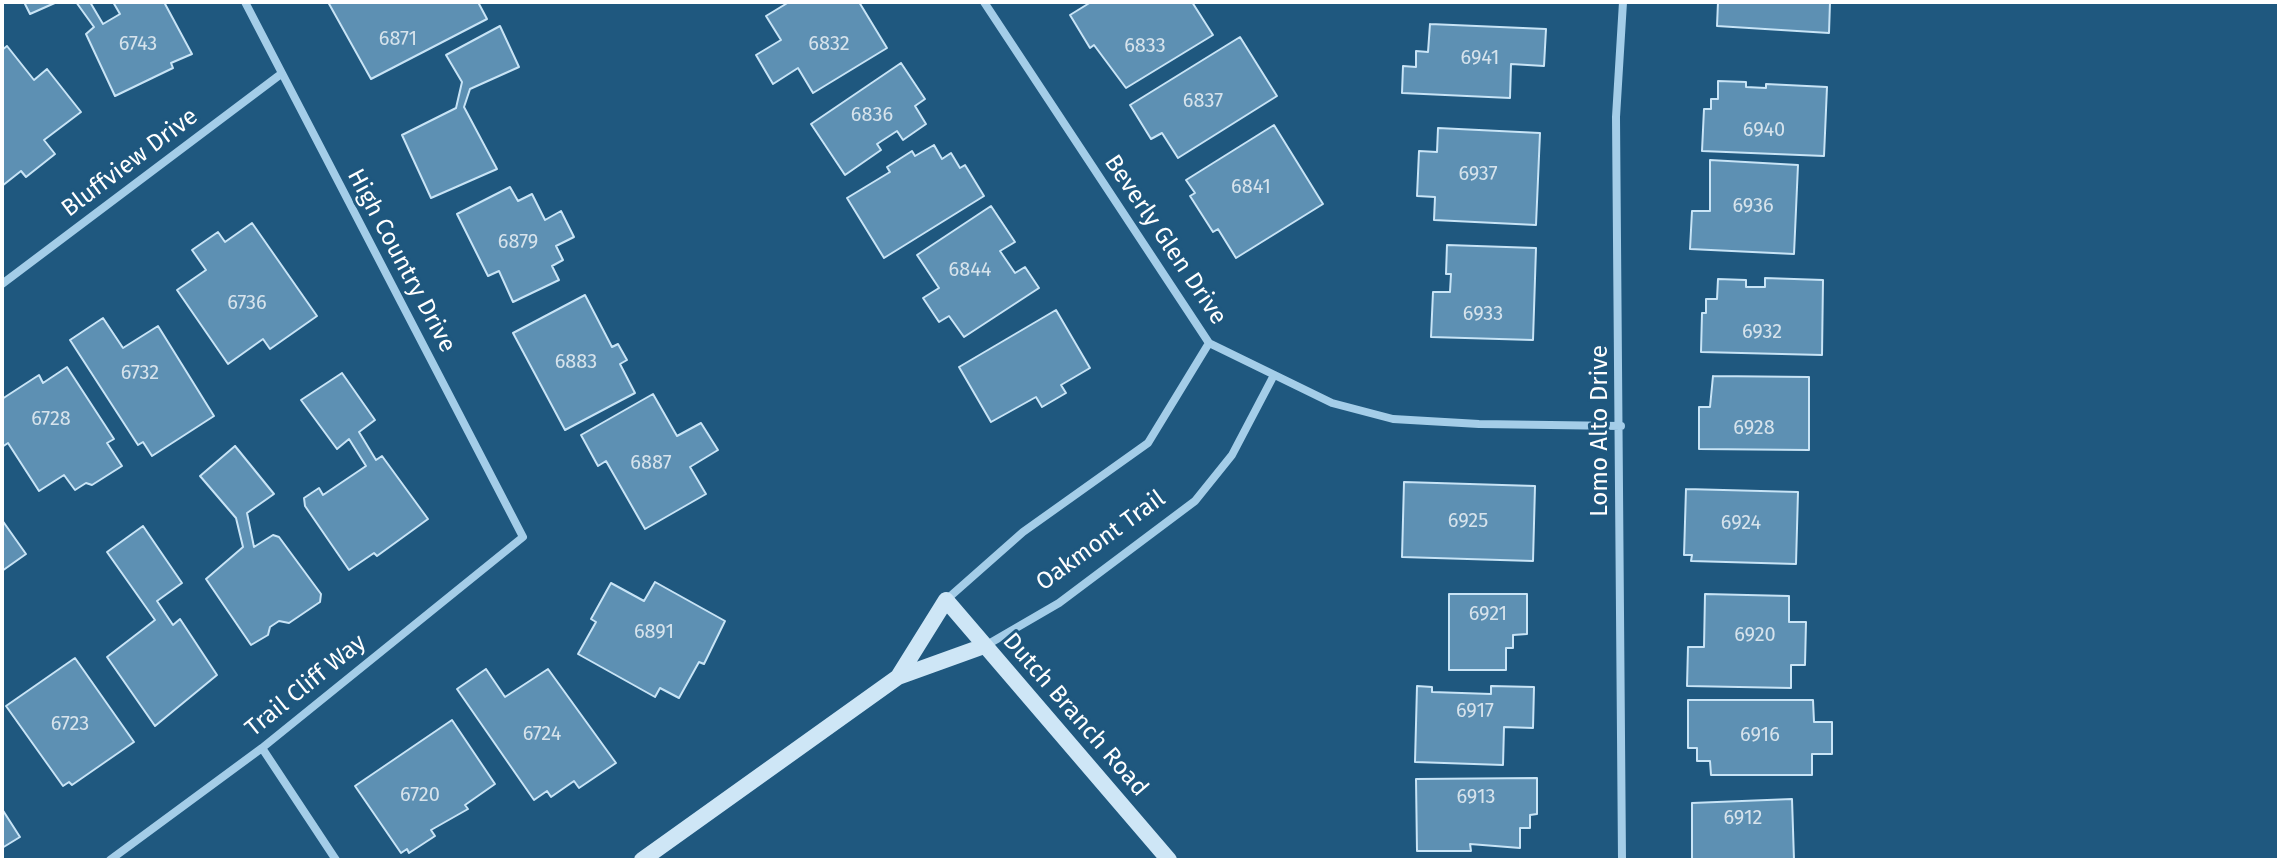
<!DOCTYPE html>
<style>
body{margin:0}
#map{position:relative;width:2281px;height:862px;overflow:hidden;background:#1f587f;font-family:"Fira Sans",sans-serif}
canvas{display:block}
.frame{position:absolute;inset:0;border:4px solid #fff;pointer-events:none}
</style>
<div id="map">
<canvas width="2281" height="862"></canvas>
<div class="frame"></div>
</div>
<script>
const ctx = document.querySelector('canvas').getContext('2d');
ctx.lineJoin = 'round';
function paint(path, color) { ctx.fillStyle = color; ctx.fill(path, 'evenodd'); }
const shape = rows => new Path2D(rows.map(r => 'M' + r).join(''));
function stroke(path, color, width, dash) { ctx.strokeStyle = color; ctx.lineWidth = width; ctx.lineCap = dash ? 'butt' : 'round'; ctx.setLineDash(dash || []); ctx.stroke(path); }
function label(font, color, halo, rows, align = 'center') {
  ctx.font = font + ' "Fira Sans",sans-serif'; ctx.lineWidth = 6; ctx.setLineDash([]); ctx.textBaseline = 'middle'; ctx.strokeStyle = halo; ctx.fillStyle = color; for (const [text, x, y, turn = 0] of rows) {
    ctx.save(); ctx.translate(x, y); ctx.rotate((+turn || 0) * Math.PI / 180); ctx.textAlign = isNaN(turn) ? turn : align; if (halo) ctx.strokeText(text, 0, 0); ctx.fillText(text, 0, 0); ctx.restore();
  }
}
const building = shape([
 [24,2,57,2,30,14,24,2],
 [76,2,90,2,103,24,120,14,113,2,164,2,192,54,171,63,173,68,115,96,86,34,94,27,76,2],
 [328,2,478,2,487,19,371,79,328,2],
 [789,2,859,2,887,48,813,93,798,68,773,84,756,55,781,40,766,16,789,2],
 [1091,2,1192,2,1213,35,1126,88,1094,45,1090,48,1070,15,1091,2],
 [1718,2,1830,2,1829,33,1717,26,1718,2],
 [1430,24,1546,29,1544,66,1511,64,1510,98,1402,93,1403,66,1416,67,1416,51,1428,52,1430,24],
 [500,26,519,67,470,89,464,107,497,169,431,198,402,135,456,108,462,82,446,55,500,26],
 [1240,37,1277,96,1178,158,1162,133,1151,139,1130,105,1240,37],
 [7,46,34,80,47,69,81,112,44,140,55,154,26,177,21,171,2,186,2,50,7,46],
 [901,63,925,99,915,106,926,124,903,140,897,131,877,144,881,150,845,175,811,124,901,63],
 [1718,81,1746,82,1746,87,1766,88,1766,84,1827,87,1824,156,1702,151,1704,109,1711,109,1711,99,1718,99,1718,81],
 [1274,125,1323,204,1236,258,1218,229,1213,232,1190,196,1195,193,1186,180,1274,125],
 [1438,128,1540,133,1536,225,1434,220,1435,197,1417,196,1419,151,1437,152,1438,128],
 [934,145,942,159,951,153,960,168,965,165,984,196,884,258,847,198,890,172,887,167,912,151,915,156,934,145],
 [1710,160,1798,165,1794,254,1690,249,1692,211,1710,211,1710,160],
 [510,187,518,201,532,194,545,220,561,211,574,237,556,246,563,260,552,266,559,280,513,302,499,271,488,276,457,214,510,187],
 [991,206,1015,242,1000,251,1015,273,1025,267,1039,288,964,337,949,316,939,322,923,298,939,288,917,255,991,206],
 [252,223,317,316,270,349,263,339,228,364,177,290,206,270,192,250,218,232,225,242,252,223],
 [1447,245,1536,248,1533,340,1431,337,1433,292,1450,292,1451,274,1446,274,1447,245],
 [1765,278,1823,280,1822,355,1701,352,1702,313,1706,313,1706,299,1717,299,1718,279,1746,280,1746,287,1765,287,1765,278],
 [585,295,612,347,618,344,627,360,620,364,635,393,565,430,513,333,585,295],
 [1056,310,1090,368,1061,385,1066,393,1042,407,1036,397,991,422,959,367,1056,310],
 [103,318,123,348,158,326,214,416,152,456,143,442,138,445,70,340,103,318],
 [67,367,114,439,107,443,122,466,92,485,86,483,75,490,64,475,39,491,8,443,2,447,2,399,39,375,43,383,67,367],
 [342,373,375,420,359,432,376,460,382,456,428,519,377,556,374,553,349,570,305,506,304,498,319,488,323,495,366,466,349,439,337,449,301,400,342,373],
 [1713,376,1809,377,1809,450,1699,449,1699,407,1710,407,1713,376],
 [653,394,677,436,701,423,718,450,690,467,706,494,645,529,606,461,598,466,581,435,653,394],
 [235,446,274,494,247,513,254,547,273,535,279,537,321,594,320,602,289,623,279,621,270,627,268,635,251,645,206,579,243,547,236,518,200,476,235,446],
 [1404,482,1535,486,1533,561,1402,557,1404,482],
 [1686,489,1798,492,1796,564,1691,561,1692,555,1684,555,1686,489],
 [2,520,26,554,2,571,2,520],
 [143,526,182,583,157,601,173,625,180,619,217,675,155,726,107,657,155,620,107,552,143,526],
 [655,582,725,621,704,664,699,662,679,698,660,688,655,697,578,654,596,622,591,619,611,583,644,601,655,582],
 [1449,594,1527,594,1527,634,1513,635,1513,648,1506,648,1506,670,1449,670,1449,594],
 [1705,594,1789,596,1789,622,1806,622,1805,665,1791,665,1791,688,1687,686,1688,647,1704,647,1705,594],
 [75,658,134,742,72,785,69,782,63,786,6,706,75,658],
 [486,669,505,697,548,669,616,763,579,788,574,781,551,797,547,791,534,800,457,689,486,669],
 [1417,686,1432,687,1432,692,1491,694,1491,686,1534,687,1533,728,1504,727,1503,765,1415,762,1417,686],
 [1688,700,1813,700,1814,722,1832,722,1832,754,1812,754,1812,775,1711,775,1710,761,1697,761,1697,748,1688,748,1688,700],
 [452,720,495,784,465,805,468,809,431,830,435,836,409,853,407,849,401,853,355,786,452,720],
 [1537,778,1537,814,1530,815,1530,828,1520,828,1520,848,1470,844,1471,851,1417,851,1416,779,1537,778],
 [1792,799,1794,860,1692,860,1692,803,1792,799],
 [2,809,20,837,2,848,2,809]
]);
const street = shape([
 [984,2,1209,343,1332,403,1393,419,1479,424,1621,426],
 [2,284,281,74],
 [946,600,1023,532,1148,443,1209,343],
 [985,646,1059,603,1195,501,1232,455,1274,375],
 [262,748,336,860],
 [110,860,262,748,523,537,245,2],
 [1622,860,1616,117,1623,2]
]);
const secondary = shape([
 [898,677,946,600,1169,860],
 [642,860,898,677,984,646]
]);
const numberNames = [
 ["6871",398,39],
 ["6743",138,44],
 ["6832",829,44],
 ["6833",1145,46],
 ["6941",1480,58],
 ["6837",1203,101],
 ["6836",872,115],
 ["6940",1764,130],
 ["6937",1478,174],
 ["6841",1251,187],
 ["6936",1753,206],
 ["6879",518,242],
 ["6844",970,270],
 ["6736",247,303],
 ["6933",1483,314],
 ["6932",1762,332],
 ["6883",576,362],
 ["6732",140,373],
 ["6728",51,419],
 ["6928",1754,428],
 ["6887",651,463],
 ["6925",1468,521],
 ["6924",1741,523],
 ["6921",1488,614],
 ["6891",654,632],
 ["6920",1755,635],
 ["6917",1475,711],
 ["6723",70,724],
 ["6724",542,734],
 ["6916",1760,735],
 ["6720",420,795],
 ["6913",1476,797],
 ["6912",1743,818]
];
const streetNames = [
 ["Bluffview Drive",130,163,-37],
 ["Beverly Glen Drive",1165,240,56],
 ["High Country Drive",401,261,62],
 ["Lomo Alto Drive",1600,431,-90],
 ["Oakmont Trail",1101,541,-36],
 ["Trail Cliff Way",306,686,-39],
 ["Dutch Branch Road",1075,715,49]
];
paint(building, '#5d90b3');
stroke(building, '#c8e4f6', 2);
stroke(street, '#a4cde8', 8);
stroke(secondary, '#cee6f6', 16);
label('20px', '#d6e3ec', null, numberNames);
label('24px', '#fff', '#1f587f', streetNames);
</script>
